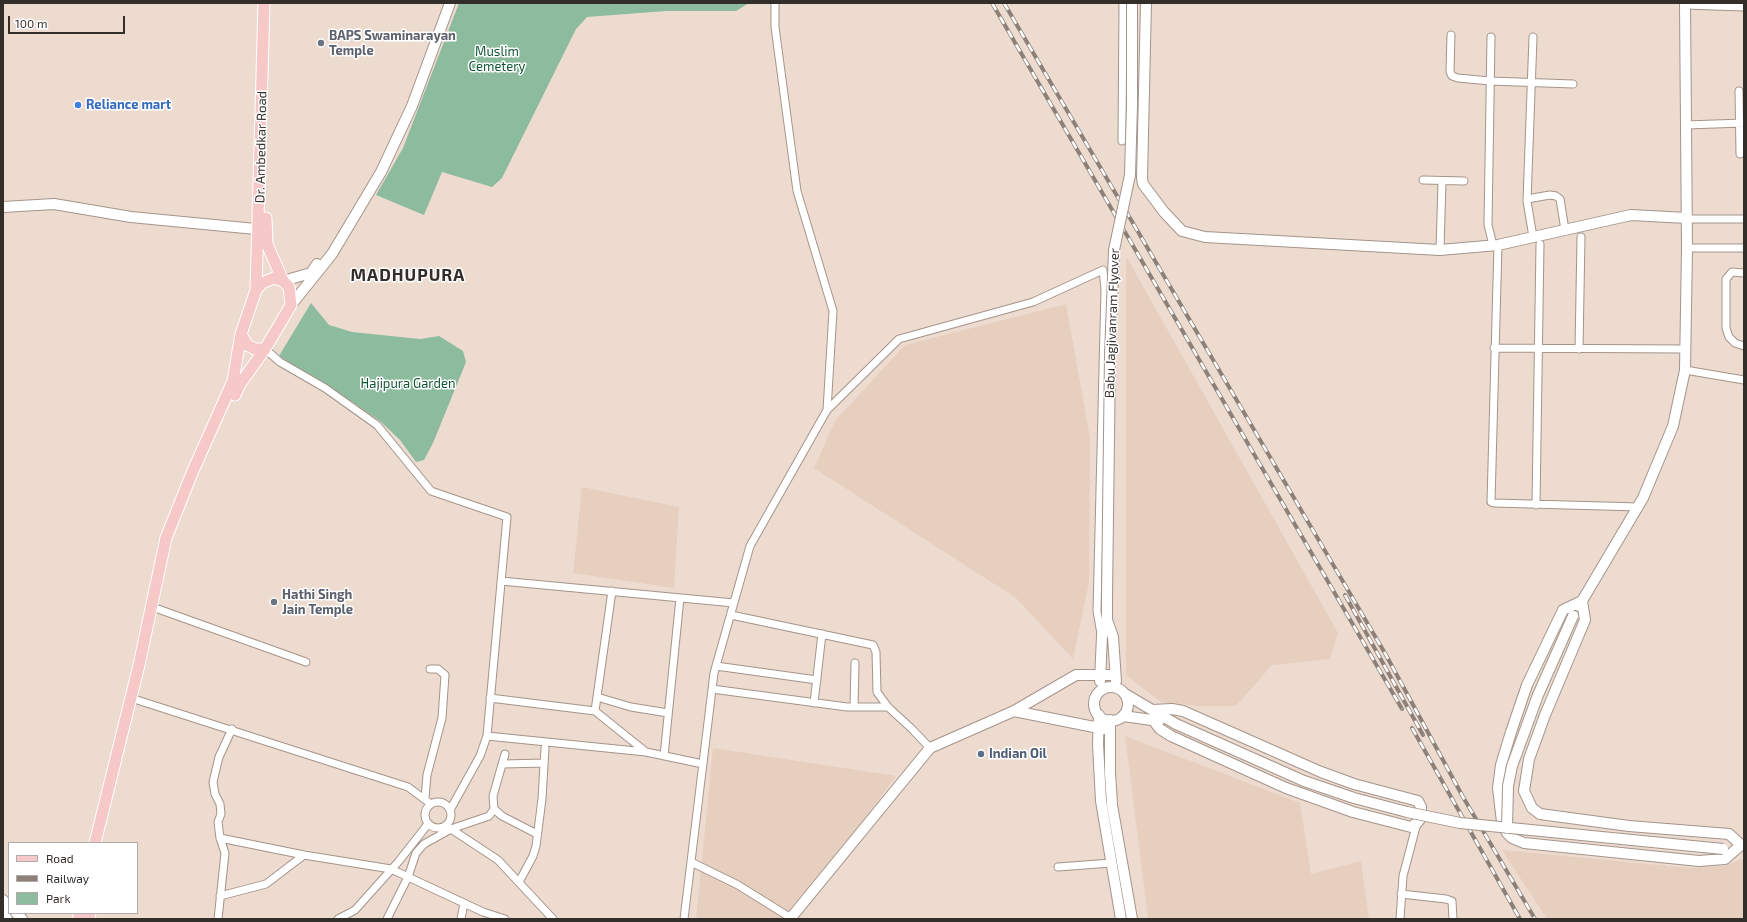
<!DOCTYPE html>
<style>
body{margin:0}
#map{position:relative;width:1747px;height:922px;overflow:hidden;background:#eddbd0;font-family:"Exo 2",sans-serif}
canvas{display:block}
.frame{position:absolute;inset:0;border:4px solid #342e2a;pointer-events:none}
.legend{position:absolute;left:8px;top:842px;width:130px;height:72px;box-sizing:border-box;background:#fff;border:1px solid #aeabaa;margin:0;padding:5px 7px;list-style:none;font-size:12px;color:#342e2a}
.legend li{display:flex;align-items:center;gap:8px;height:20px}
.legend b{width:20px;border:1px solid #aeabaa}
.scale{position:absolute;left:8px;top:16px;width:117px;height:18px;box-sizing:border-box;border:2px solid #342e2a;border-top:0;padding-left:5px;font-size:12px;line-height:14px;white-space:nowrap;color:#342e2a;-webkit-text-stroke:3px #fff;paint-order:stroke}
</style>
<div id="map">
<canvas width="1747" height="922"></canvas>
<div class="frame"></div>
<ul class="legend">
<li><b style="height:5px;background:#f7c8c8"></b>Road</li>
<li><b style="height:5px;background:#8c8079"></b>Railway</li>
<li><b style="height:11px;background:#8cbb9d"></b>Park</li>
</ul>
<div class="scale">100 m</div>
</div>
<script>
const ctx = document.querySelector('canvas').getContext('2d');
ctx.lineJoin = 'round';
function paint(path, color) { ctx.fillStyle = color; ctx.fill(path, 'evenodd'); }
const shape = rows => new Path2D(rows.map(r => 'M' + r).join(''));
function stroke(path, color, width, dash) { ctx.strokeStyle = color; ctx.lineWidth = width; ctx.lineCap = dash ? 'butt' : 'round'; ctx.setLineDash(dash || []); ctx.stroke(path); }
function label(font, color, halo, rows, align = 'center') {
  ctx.font = font + ' "Exo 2",sans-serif'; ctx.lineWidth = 3; ctx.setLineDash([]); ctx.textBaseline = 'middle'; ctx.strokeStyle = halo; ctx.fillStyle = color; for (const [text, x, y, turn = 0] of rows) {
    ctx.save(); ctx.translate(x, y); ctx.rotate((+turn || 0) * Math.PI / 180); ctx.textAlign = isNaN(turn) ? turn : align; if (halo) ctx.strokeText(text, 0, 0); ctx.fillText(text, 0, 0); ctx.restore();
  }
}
const built = shape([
 [1126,256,1338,633,1330,659,1272,665,1236,706,1198,706,1161,702,1126,675],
 [1066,304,1090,438,1089,582,1073,659,1016,598,814,468,835,421,905,345],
 [582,487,679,507,674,588,573,573],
 [1125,736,1300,803,1311,874,1361,861,1369,919,1148,919],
 [713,748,896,776,857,829,782,919,696,919],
 [1502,850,1690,868,1725,866,1744,858,1744,919,1547,919]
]);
const green = shape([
 [459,3,749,3,736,11,666,11,587,17,576,29,502,178,492,187,442,172,424,215,376,195,403,148],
 [311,303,329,325,352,332,420,339,439,336,463,351,466,362,433,443,424,460,416,462,400,440,380,421,336,391,279,356]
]);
const street = shape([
 [775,3,775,27,797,191,833,311,827,410],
 [1685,5,1744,7],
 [1451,35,1450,72,1452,76,1458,78,1490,81,1573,84],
 [1491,37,1488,225,1493,245],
 [1739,91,1740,154],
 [1686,125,1743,123],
 [1122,141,1123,3],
 [1423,180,1464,181],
 [1527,199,1550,195,1556,196,1560,199,1565,230],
 [1687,219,1744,219],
 [1533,237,1527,201,1533,37],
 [1498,245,1491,502,1494,503,1639,507],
 [1687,248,1744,248],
 [1440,250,1442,181],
 [1744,273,1732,272,1726,279,1726,328,1729,337,1735,343,1744,346],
 [1494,348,1685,349],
 [265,349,280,362,325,388,377,425,431,491,507,517,487,736,480,756,450,810],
 [1579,349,1581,237],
 [1685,370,1744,380],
 [1536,505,1540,244],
 [501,581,734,603],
 [158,609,306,662],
 [731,615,873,645,876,652,877,692,888,707,912,729,930,748],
 [716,666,817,680],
 [712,689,847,707,888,707],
 [597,697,631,707,668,713],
 [131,698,408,787,431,804],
 [490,698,595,711,646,752],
 [814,703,822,634],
 [854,707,855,663],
 [595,711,612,591],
 [487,736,646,752,703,764],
 [505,754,493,796,494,809,502,816,537,834],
 [664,756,680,598],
 [503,764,544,763],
 [425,798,427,775,442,718,445,675,438,669,430,669],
 '425 815a13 13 0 1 1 26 0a13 13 0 1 1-26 0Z',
 [448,827,498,860,553,919],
 [220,838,304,855,391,869,483,912,505,919],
 [691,862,738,885,791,918],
 [1058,867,1111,863],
 [519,882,533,856,536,846,542,799,545,748],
 [1401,894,1446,899,1452,901,1453,919],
 [220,896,266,884,304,855],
 [218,919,225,853,220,838,218,822,221,814,220,804,215,794,213,782,219,757,232,729],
 [338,919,355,910,399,861,428,824],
 [387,919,408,877,416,853,424,844,451,829,489,816,494,809],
 [461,919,464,903],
 [684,919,714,673,750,546,827,410,899,339,1033,302,1103,270,1105,289,1097,611,1101,634],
 [1400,919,1403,876,1417,823]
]);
const secondary = shape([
 [1146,3,1142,178,1143,184,1164,212,1182,231,1205,237,1440,250,1498,245,1631,215,1687,218],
 [3,207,54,204,131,217,266,230],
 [283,281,311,273,317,264],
 [291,305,332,254,381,172,412,106,450,3],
 [1582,601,1585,620,1545,715,1529,759,1524,791,1532,808,1540,814,1629,826,1729,834,1741,845,1725,859,1699,861,1524,843,1512,838,1507,833,1502,822,1498,788,1501,765,1511,732,1527,685,1563,610,1582,601],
 [1579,606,1643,498,1673,426,1685,370,1687,248,1685,3],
 [1107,620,1113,637,1116,681],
 [1100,681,1102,636,1107,620,1107,596],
 '1094 704a17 17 0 1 1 34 0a17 17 0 1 1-34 0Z',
 [1125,694,1176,724],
 [1014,711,1104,729],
 [1099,715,1098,744,1101,801,1121,919],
 [1123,716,1159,721],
 [1110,720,1110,772,1112,805,1132,919],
 [1153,720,1160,729,1171,736,1286,788,1353,812,1411,827,1417,823,1421,818,1421,807,1418,801,1354,784,1321,772,1183,711,1172,709,1153,710],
 [3,900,9,906],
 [3,913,7,919],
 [16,913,22,919],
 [790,919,930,748,1014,711,1076,675,1115,675]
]);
const primary = shape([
 [266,218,267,244,283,281],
 [274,278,283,281,289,287,291,305,265,349,255,349,247,345,241,334,256,290,262,283,274,278],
 [256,290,264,3],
 [235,395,240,384,265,349],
 [95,843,139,665,166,538,192,473,233,381,241,334],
 [78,919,80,913],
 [89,919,90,913]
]);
const rail = shape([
 [992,3,1402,709],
 [1004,3,1386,655,1463,797,1535,919],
 [1345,595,1423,735],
 [1412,728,1520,919]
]);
const secondaryBridge = shape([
 [1107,596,1110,355,1114,250,1130,175,1132,105,1132,3],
 [1176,724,1304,781,1354,798,1407,812,1460,823,1723,849],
 [1507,828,1508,786,1512,766,1538,695,1573,616]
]);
const markers = [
 [321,43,4,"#6b7280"],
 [78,105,4,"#3f7fe0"],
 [274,602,4,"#6b7280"],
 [981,754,4,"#5c6f8a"]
];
const worshipNames = [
 ["BAPS Swaminarayan",329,36],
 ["Temple",329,51],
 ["Hathi Singh",282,595],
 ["Jain Temple",282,610]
];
const parkNames = [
 ["Muslim",497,52],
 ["Cemetery",497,67],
 ["Hajipura Garden",408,384]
];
const shopNames = [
 ["Reliance mart",86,105]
];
const streetNames = [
 ["Dr. Ambedkar Road",261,147,-89],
 ["Babu Jagjivanram Flyover",1112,323,-88]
];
const serviceNames = [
 ["Indian Oil",989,754]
];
const districtNames = [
 ["MADHUPURA",408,275]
];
paint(built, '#e6cfbf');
paint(green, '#8cbb9d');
stroke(street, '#a4948a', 9);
stroke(secondary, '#a4948a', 12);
stroke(primary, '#fff', 13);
stroke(street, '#fff', 7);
stroke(secondary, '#fff', 10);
stroke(primary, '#f7c8c8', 11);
stroke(rail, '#8c8079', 4);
stroke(rail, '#fff', 2.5, [8]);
stroke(secondaryBridge, '#a4948a', 12, []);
stroke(secondaryBridge, '#fff', 10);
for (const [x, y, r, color] of markers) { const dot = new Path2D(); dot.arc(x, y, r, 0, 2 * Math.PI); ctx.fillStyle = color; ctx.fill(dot); stroke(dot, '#fff', 1.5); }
label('bold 13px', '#5b616d', '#fff', worshipNames, 'left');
label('13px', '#115433', '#fff', parkNames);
label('bold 13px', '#366cbe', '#fff', shopNames, 'left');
label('13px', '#342e2a', '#fff', streetNames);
label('bold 13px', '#4e5e75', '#fff', serviceNames, 'left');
ctx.letterSpacing = '1px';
label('bold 17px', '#342e2a', '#fff', districtNames);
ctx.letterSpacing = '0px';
</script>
